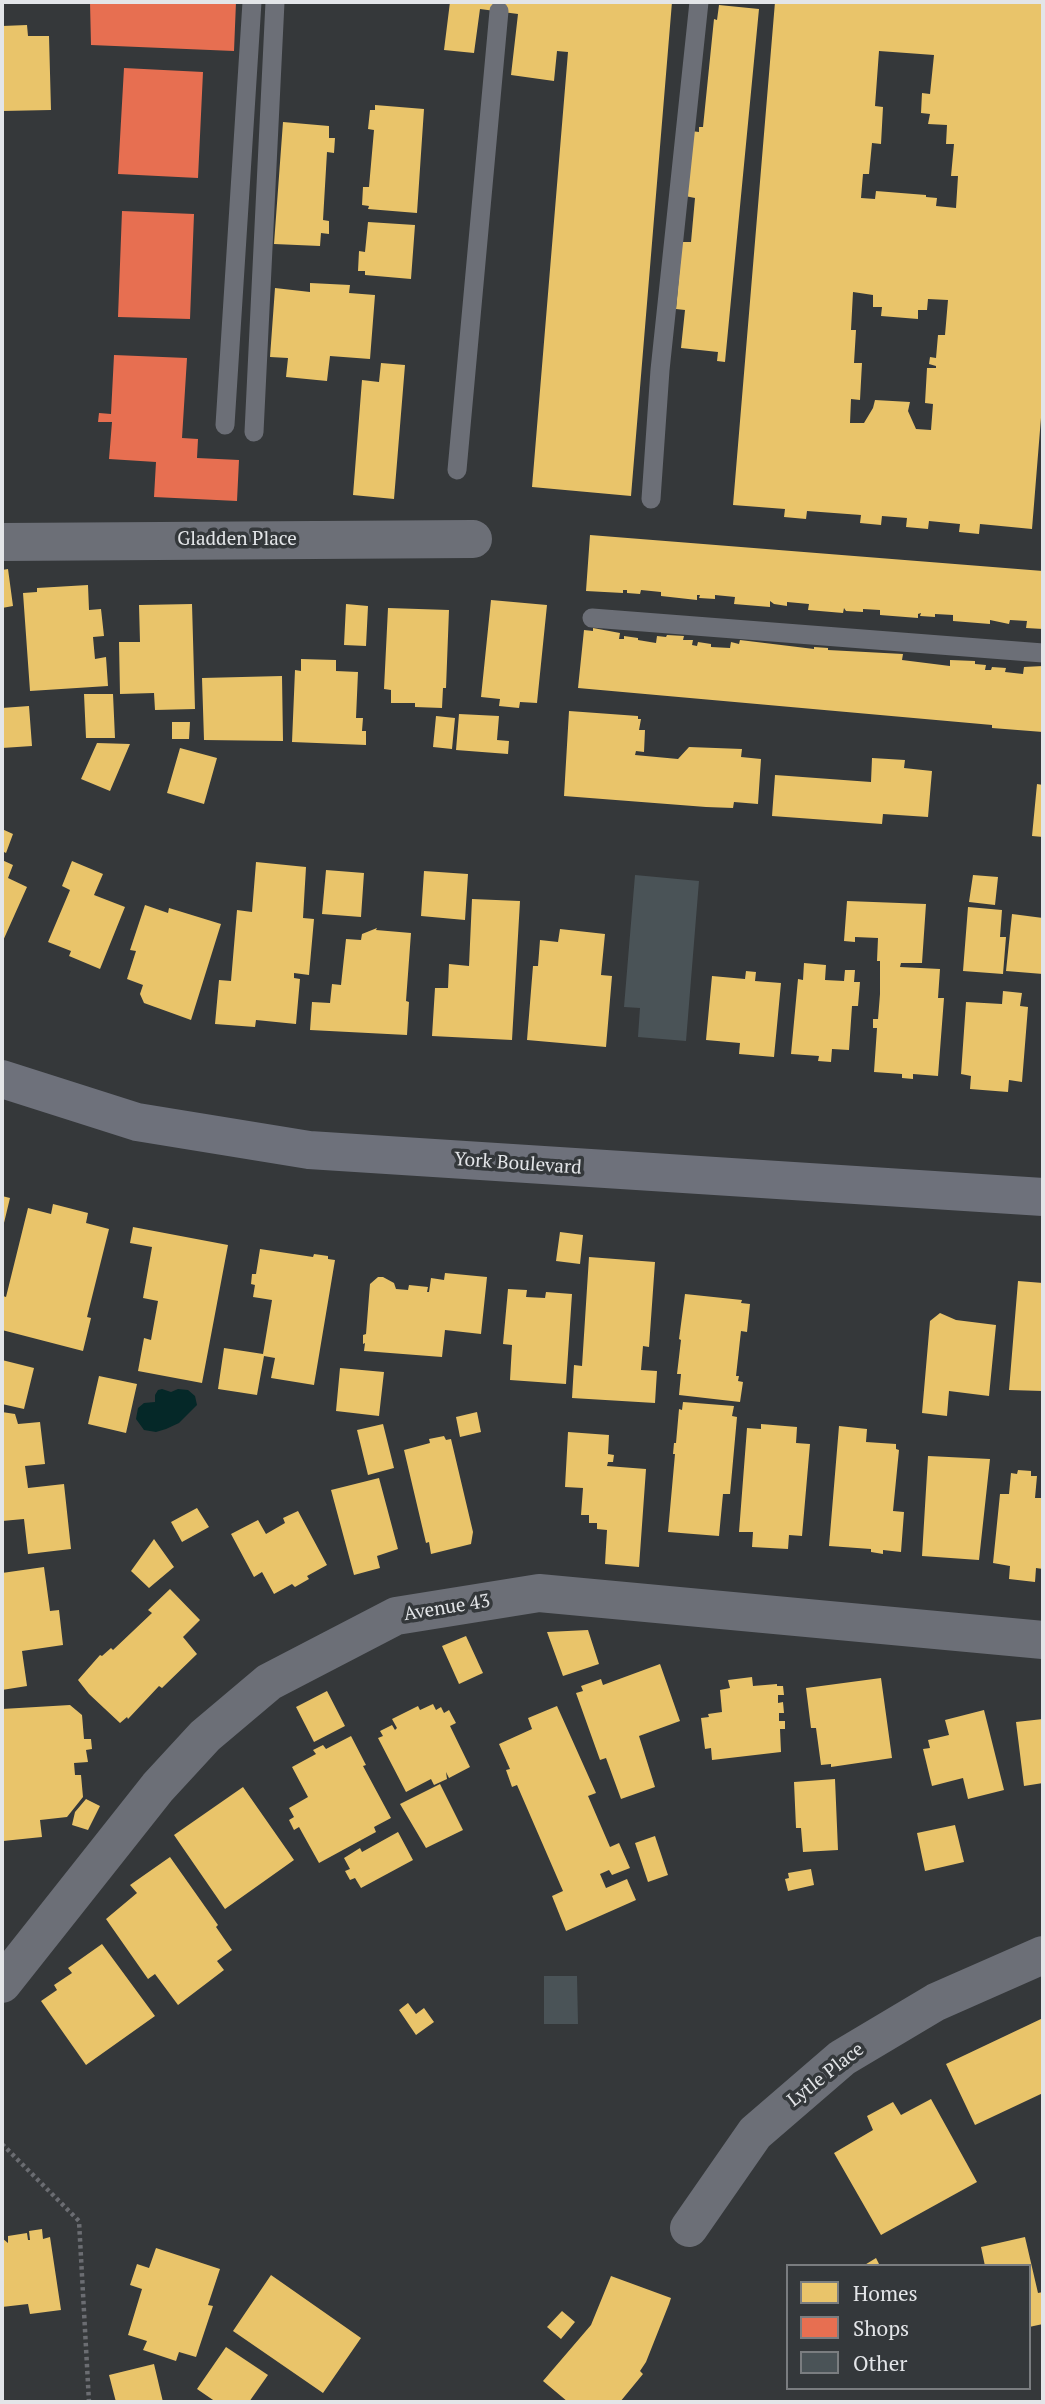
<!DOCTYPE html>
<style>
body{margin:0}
#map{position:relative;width:1045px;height:2404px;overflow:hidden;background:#35383a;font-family:"PT Serif",serif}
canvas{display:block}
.frame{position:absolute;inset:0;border:4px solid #e3e5e8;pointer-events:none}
.legend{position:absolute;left:786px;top:2264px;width:245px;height:126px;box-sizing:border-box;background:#34383b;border:2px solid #7a7d80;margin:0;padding:9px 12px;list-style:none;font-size:21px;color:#e3e5e8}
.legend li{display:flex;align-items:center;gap:14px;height:35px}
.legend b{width:35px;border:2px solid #7a7d80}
</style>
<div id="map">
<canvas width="1045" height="2404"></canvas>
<div class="frame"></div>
<ul class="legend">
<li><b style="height:19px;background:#e9c46a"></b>Homes</li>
<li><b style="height:19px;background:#e76f51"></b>Shops</li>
<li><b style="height:19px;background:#4a5357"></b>Other</li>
</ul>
</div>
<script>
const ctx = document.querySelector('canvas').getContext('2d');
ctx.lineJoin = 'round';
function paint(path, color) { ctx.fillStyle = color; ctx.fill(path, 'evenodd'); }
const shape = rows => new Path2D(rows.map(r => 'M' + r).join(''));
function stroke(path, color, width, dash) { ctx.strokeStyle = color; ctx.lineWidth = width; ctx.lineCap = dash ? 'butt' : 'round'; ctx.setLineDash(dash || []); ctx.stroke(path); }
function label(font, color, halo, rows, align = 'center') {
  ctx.font = font + ' "PT Serif",serif'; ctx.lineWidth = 7; ctx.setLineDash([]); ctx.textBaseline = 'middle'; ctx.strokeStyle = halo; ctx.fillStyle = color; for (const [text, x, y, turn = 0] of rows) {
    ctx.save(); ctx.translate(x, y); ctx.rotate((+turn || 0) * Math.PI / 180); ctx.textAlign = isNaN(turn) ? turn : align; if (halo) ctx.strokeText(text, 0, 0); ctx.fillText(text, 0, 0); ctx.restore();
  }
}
const water = shape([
 [162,1389,171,1392,178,1389,188,1390,195,1396,197,1405,179,1423,166,1429,156,1432,144,1430,136,1419,138,1408,144,1403,155,1402,155,1395,158,1390]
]);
const homes = shape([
 [450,2,672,2,631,496,532,487,568,52,557,51,554,81,511,75,518,14,480,9,474,53,444,50],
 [775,2,1043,2,1043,393,1032,529,980,524,979,534,959,532,960,524,929,521,928,529,906,527,907,518,882,516,881,525,860,523,861,515,807,511,806,519,784,517,785,509,733,505],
 [879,51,934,55,930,94,922,93,921,113,930,114,928,124,947,125,946,144,954,144,951,176,958,176,956,208,936,206,937,198,926,197,926,195,876,191,875,199,861,198,863,174,869,174,872,143,881,144,883,107,875,106],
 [853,292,873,295,873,307,882,307,881,316,918,319,918,310,927,310,928,299,948,300,945,335,938,335,936,358,930,357,929,364,936,366,936,368,927,368,925,403,933,404,931,430,916,429,908,411,910,402,875,400,873,408,864,423,850,423,851,399,860,400,862,363,854,363,856,330,851,330],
 [719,5,759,9,725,362,717,361,718,352,681,348,685,310,676,309,682,242,691,242,695,198,685,196,691,131,699,132,699,127,703,127,714,19,717,20],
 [27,25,28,36,49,36,51,110,2,111,2,26],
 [375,105,424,109,417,213,368,209,369,206,362,205,363,187,369,187,374,130,368,129,370,110,375,110],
 [283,122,329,126,329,138,335,138,334,153,327,152,323,220,329,221,329,234,321,233,320,246,274,244],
 [368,222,415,225,411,279,365,275,365,271,358,271,359,251,365,252],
 [310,283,350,285,349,293,375,295,370,359,330,356,327,381,286,377,288,358,270,357,275,288,310,292],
 [381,363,405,365,394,499,353,495,362,380,379,382],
 [590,535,1043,571,1043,629,1026,628,1027,621,1010,620,1009,624,990,620,990,624,953,621,953,615,935,614,935,617,920,616,921,613,918,614,918,618,880,615,880,610,863,609,863,612,846,611,844,608,843,613,808,610,809,604,787,602,787,606,774,604,770,601,770,607,734,604,735,597,715,595,715,599,699,598,700,595,697,595,697,600,661,596,661,592,641,590,640,594,627,593,627,590,623,590,623,593,586,591],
 [8,569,13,606,2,608,2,570],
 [88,585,89,610,101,609,104,636,93,637,95,659,106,657,108,686,30,691,23,593,37,592,37,588],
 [491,600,547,605,537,703,520,702,519,708,499,706,500,699,481,697],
 [192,604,195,709,155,710,154,693,120,694,119,642,140,642,139,605],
 [346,604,368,606,366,646,344,645],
 [388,608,449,610,446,688,443,688,442,708,415,707,415,703,391,703,391,690,384,689],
 [593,628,620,633,619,639,624,639,624,636,638,638,638,640,656,643,657,636,666,637,667,635,684,636,683,640,693,640,692,645,697,646,698,642,711,644,711,647,730,648,731,642,739,644,740,640,814,649,814,647,828,648,828,650,903,654,902,660,950,666,950,660,975,661,975,664,986,665,985,670,991,670,992,667,1006,668,1005,672,1023,674,1024,667,1043,666,1043,732,992,728,992,725,578,688,584,630,593,631],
 [301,659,336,660,336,671,358,672,356,718,363,718,362,731,366,731,366,745,292,742,295,670,301,671],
 [282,676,283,741,204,740,202,678],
 [84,694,113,694,115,738,86,738],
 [29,706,32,746,2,748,2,708],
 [569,711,638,716,638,719,641,719,639,730,645,730,644,752,636,751,635,755,678,759,689,747,742,749,741,757,761,759,758,804,734,802,733,808,706,807,564,796],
 [459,714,499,716,497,740,509,741,508,754,456,750],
 [436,716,455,718,452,749,433,747],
 [172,722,190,722,189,739,172,739],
 [97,743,130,744,110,791,81,779],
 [180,748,217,758,204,804,167,793],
 [872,758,905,760,904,768,932,771,928,817,883,814,882,824,772,816,775,775,871,782],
 [1037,784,1043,785,1043,837,1032,836],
 [2,829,13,834,6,853,2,851],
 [2,860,13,865,8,878,27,887,2,943],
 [72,861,103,874,94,895,125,907,100,969,69,956,71,951,48,942,70,890,62,886],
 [256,862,306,867,303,918,314,919,309,975,294,973,294,978,300,979,296,1024,256,1020,255,1027,215,1024,219,980,231,981,237,910,252,912],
 [326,870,364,873,361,917,322,914],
 [424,871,468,874,465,920,421,916],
 [973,875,998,877,995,905,969,902],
 [472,899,520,901,512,1040,432,1036,435,988,448,988,449,964,469,966],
 [847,901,926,904,922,963,901,963,900,967,940,969,938,998,944,998,938,1076,913,1074,913,1079,902,1078,902,1074,874,1072,877,1028,873,1028,873,1019,878,1019,880,994,880,961,877,961,878,938,855,937,855,942,844,941],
 [145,905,168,913,169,908,221,924,191,1020,144,1003,140,994,143,985,127,979,136,951,130,950],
 [968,907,1002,910,1000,937,1006,937,1003,974,963,971],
 [1012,914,1043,918,1043,974,1006,971],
 [377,928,376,930,411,933,406,1001,409,1002,407,1035,310,1030,312,1002,330,1003,332,984,341,985,346,939,361,940,362,934],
 [560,929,605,934,601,975,612,976,606,1047,527,1040,533,966,538,966,540,940,558,942],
 [804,963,826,965,825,980,844,981,845,970,855,970,854,982,860,982,858,1006,852,1006,849,1050,832,1049,831,1062,818,1061,819,1056,791,1054,798,979,803,980],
 [746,971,756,972,755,981,781,983,774,1057,739,1054,740,1043,706,1040,712,976,745,979],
 [1003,991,1022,993,1020,1006,1028,1007,1022,1082,1009,1080,1008,1092,970,1089,971,1076,961,1074,966,1002,1002,1004],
 [2,1196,10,1198,3,1227,2,1227],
 [53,1204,88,1213,86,1223,109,1229,87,1317,91,1318,83,1351,2,1330,2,1301,3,1296,6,1297,28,1208,51,1214],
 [133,1227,228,1245,202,1383,138,1371,144,1338,151,1340,158,1301,143,1298,152,1247,130,1243],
 [560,1232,583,1235,580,1264,556,1261],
 [260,1249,313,1257,314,1254,328,1256,328,1259,335,1260,314,1385,271,1378,275,1358,264,1356,257,1395,218,1389,224,1348,263,1354,272,1300,253,1297,255,1285,251,1284,252,1274,256,1274],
 [589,1257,655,1262,649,1347,643,1346,641,1370,657,1371,655,1403,572,1398,574,1365,582,1366],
 [445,1273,487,1277,481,1334,445,1330,442,1357,364,1351,365,1343,363,1344,363,1335,366,1334,370,1284,378,1277,383,1277,394,1283,396,1289,408,1290,409,1285,428,1287,427,1292,429,1292,431,1278,444,1280],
 [1018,1281,1043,1283,1043,1391,1009,1390],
 [508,1289,527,1290,526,1297,545,1298,546,1292,572,1294,566,1384,510,1380,512,1345,503,1344],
 [685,1294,742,1300,741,1303,750,1304,747,1332,741,1331,736,1376,739,1376,738,1381,743,1382,740,1402,679,1395,681,1374,677,1374,681,1340,679,1339],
 [940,1313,956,1320,996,1325,989,1396,949,1391,947,1416,922,1413,930,1321],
 [2,1360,34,1368,24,1409,2,1404],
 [340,1368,384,1372,379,1416,336,1411],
 [99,1376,137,1384,126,1433,88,1424],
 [683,1402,734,1406,732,1416,737,1417,730,1494,723,1494,719,1536,668,1532,675,1454,673,1454,674,1443,676,1443,679,1409,682,1410],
 [2,1412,15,1414,18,1424,40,1422,45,1464,25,1466,28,1488,64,1484,71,1549,28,1554,24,1519,2,1521],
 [477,1412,481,1432,460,1437,456,1417],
 [383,1424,394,1468,368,1475,357,1430],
 [761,1424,797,1427,796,1443,810,1444,802,1536,789,1535,788,1549,752,1547,753,1532,739,1532,747,1428,761,1429],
 [839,1426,867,1429,866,1442,896,1444,896,1449,899,1450,893,1511,904,1512,901,1552,883,1550,883,1554,871,1552,871,1549,829,1546],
 [568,1432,609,1435,608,1454,614,1455,613,1462,608,1462,607,1466,646,1469,639,1567,605,1564,607,1530,597,1529,597,1523,589,1523,589,1515,581,1515,583,1488,565,1487],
 [444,1436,446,1440,451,1439,473,1532,471,1544,431,1554,429,1542,426,1543,404,1450,430,1443,429,1439],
 [928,1456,990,1459,979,1560,922,1556],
 [1018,1470,1031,1471,1031,1476,1037,1476,1035,1498,1043,1498,1043,1569,1036,1568,1035,1582,1009,1579,1010,1566,993,1563,1000,1494,1009,1494,1011,1473,1017,1474],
 [379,1478,398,1549,377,1556,380,1568,354,1575,331,1490],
 [197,1508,209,1527,182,1542,171,1522],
 [298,1511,327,1565,307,1576,309,1579,295,1587,292,1584,274,1594,262,1572,254,1577,231,1534,258,1520,266,1534,285,1523,283,1518],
 [154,1539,174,1567,149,1588,131,1571],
 [44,1567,50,1611,59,1610,63,1645,22,1651,27,1686,2,1690,2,1573],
 [170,1589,200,1620,183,1637,197,1654,162,1688,159,1686,128,1719,127,1717,120,1723,89,1694,78,1680,100,1655,102,1656,111,1648,113,1650,152,1613,148,1610],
 [588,1630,599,1664,563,1676,547,1632],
 [466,1636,483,1673,459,1684,442,1646],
 [660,1664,680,1721,639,1736,655,1787,621,1799,606,1758,600,1760,576,1693,583,1691,581,1686,601,1679,603,1685],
 [752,1677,753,1686,777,1684,777,1686,783,1686,784,1695,778,1695,778,1703,783,1702,784,1713,779,1713,779,1721,785,1721,785,1729,780,1729,781,1752,712,1760,711,1748,705,1749,701,1718,709,1717,708,1714,722,1712,720,1690,730,1688,728,1680],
 [881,1678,892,1758,831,1767,831,1764,821,1765,816,1728,811,1728,806,1688],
 [327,1691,345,1726,314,1742,296,1707],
 [433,1704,436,1710,441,1707,444,1713,449,1710,456,1723,450,1726,470,1767,449,1778,446,1772,447,1779,434,1785,431,1779,406,1792,378,1738,383,1736,380,1731,392,1725,395,1730,397,1728,392,1719,418,1706,420,1710],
 [70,1705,82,1715,84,1739,91,1739,92,1749,86,1750,88,1762,74,1763,75,1775,81,1775,83,1797,67,1817,40,1820,42,1837,3,1841,2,1709],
 [557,1706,596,1793,588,1796,610,1847,619,1843,630,1868,612,1875,609,1870,600,1874,606,1888,627,1879,636,1900,566,1931,552,1896,563,1891,517,1785,512,1787,506,1770,510,1769,499,1744,532,1729,528,1718],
 [984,1710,1004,1790,968,1799,963,1778,932,1786,923,1749,930,1748,928,1740,949,1735,945,1720],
 [1043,1719,1043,1783,1024,1786,1016,1722],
 [351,1736,366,1765,363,1766,391,1818,374,1827,376,1832,319,1863,299,1827,294,1830,289,1820,294,1817,289,1808,308,1797,292,1767,316,1754,313,1750,323,1745,326,1749],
 [835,1779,838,1850,803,1852,801,1828,796,1828,794,1782],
 [440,1784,463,1830,426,1848,400,1804],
 [243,1787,294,1860,225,1909,174,1835],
 [86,1799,100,1806,88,1830,72,1825,75,1812],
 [955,1825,964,1862,925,1871,917,1833],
 [398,1832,413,1860,361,1888,355,1878,350,1880,345,1871,350,1869,344,1858,360,1848,362,1852],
 [655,1836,668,1875,648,1882,635,1843],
 [170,1857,218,1925,216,1927,232,1950,217,1961,224,1970,178,2005,155,1974,148,1979,106,1919,137,1893,130,1885],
 [811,1869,814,1885,788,1891,785,1879,789,1878,788,1873],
 [102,1944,155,2016,86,2065,41,2001,57,1990,54,1985,72,1973,68,1968],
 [408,2003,416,2014,424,2008,434,2022,416,2035,399,2010],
 [1041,2019,1043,2025,1043,2093,975,2125,946,2064],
 [931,2099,977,2182,881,2235,834,2153,873,2130,867,2116,893,2102,901,2115],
 [42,2229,43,2239,50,2237,61,2310,30,2314,28,2304,2,2307,2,2238,8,2243,8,2236,27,2233,28,2240,30,2240,29,2231],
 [1025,2237,1038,2293,1043,2292,1043,2324,1029,2327,1029,2266,985,2266,981,2247],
 [156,2248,220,2269,208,2305,213,2306,196,2357,179,2352,176,2361,143,2350,147,2341,128,2335,142,2289,130,2285,137,2264,149,2268],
 [876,2258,880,2266,863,2266],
 [271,2275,361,2338,323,2393,233,2331],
 [611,2276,671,2298,669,2304,646,2362,640,2371,643,2374,620,2402,568,2402,543,2381,591,2325],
 [562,2311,575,2322,561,2339,547,2327],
 [226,2347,268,2375,249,2402,216,2402,197,2389],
 [154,2364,163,2402,116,2402,109,2375]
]);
const shops = shape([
 [90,2,236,2,234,51,91,45],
 [124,68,203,72,198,178,118,174],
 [122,211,194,214,190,319,118,317],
 [114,355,187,358,182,438,198,439,197,458,239,460,237,501,154,497,156,462,109,459,112,422,98,422,99,413,111,414]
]);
const building = shape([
 [635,875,699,881,686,1041,638,1037,640,1008,624,1007],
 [544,1976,577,1976,578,2024,544,2024]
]);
const path = shape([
 [2,2144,79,2221,89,2402]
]);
const lane = shape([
 [225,425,252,2],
 [254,432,275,2],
 [457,470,499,11],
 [651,499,660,370,699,2],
 [592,618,1043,653]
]);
const street = shape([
 [2,542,473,539],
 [2,1984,158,1787,205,1736,269,1682,396,1616,539,1593,1043,1640],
 [689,2228,755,2133,842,2058,936,2002,1043,1955]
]);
const secondary = shape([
 [2,1079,137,1122,309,1150,1043,1197]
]);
const streetNames = [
 ["Gladden Place",237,540],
 ["York Boulevard",518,1164,4],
 ["Avenue 43",447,1608,-9],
 ["Lytle Place",826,2075,-38]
];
paint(water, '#052828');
paint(homes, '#e9c46a');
paint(shops, '#e76f51');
paint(building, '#4a5357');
stroke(path, '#6b6d72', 4.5, [3.5, 3.5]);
stroke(lane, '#6c6f77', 19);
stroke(street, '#6c6f77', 38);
stroke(secondary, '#6e717b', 38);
label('19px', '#e3e5e8', '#34383b', streetNames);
</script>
